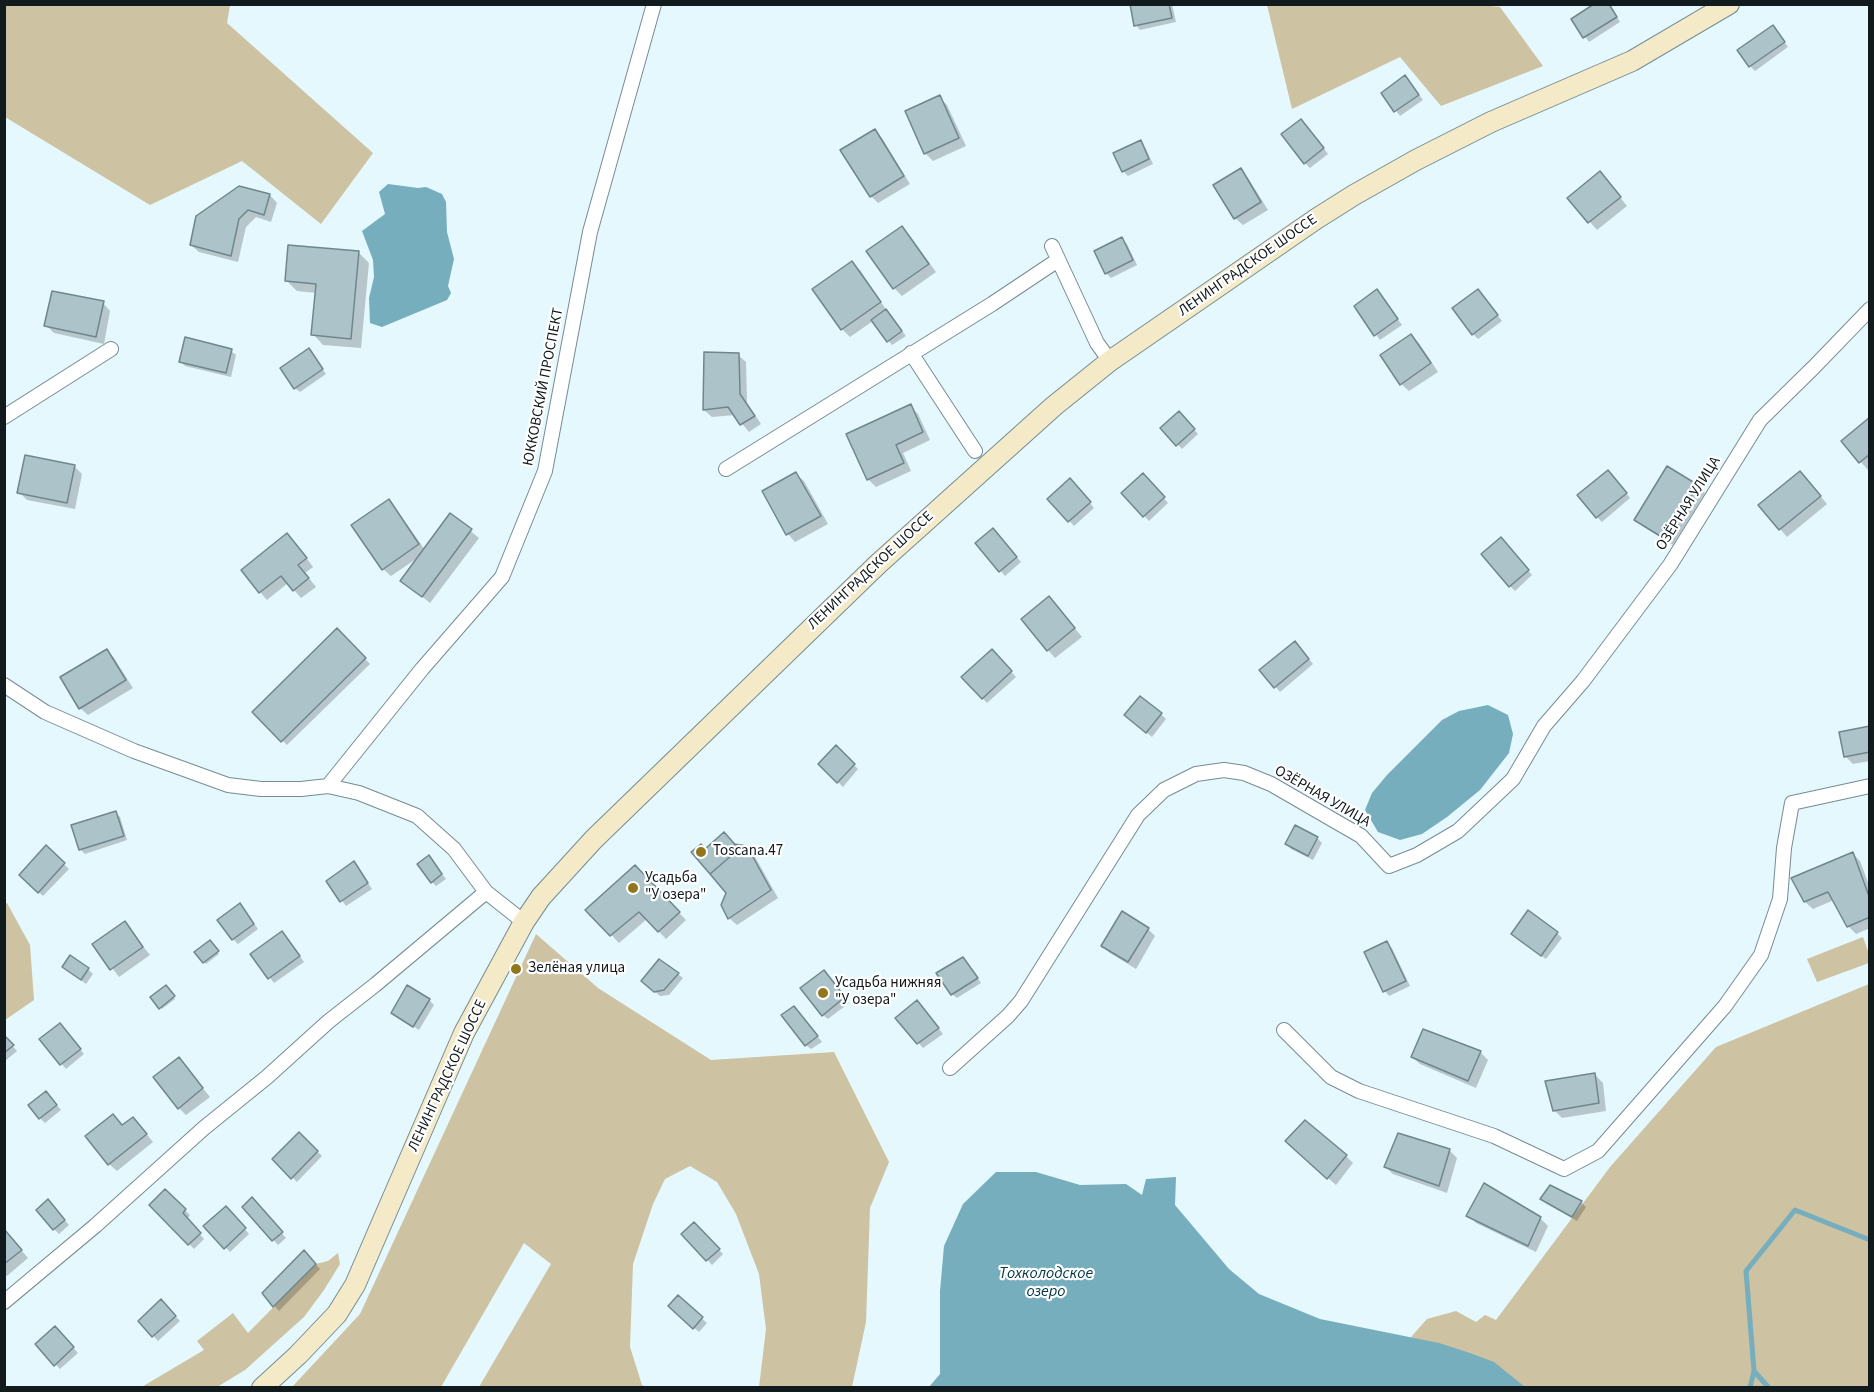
<!DOCTYPE html>
<meta charset="utf-8">
<style>
body{margin:0}
#map{position:relative;width:1874px;height:1392px;overflow:hidden;background:#e4f8fe;font-family:"Source Sans 3",sans-serif}
canvas{display:block}
.frame{position:absolute;inset:0;border:6px solid #111a1d;pointer-events:none}
</style>
<div id="map">
<canvas width="1874" height="1392"></canvas>
<div class="frame"></div>
</div>
<script>
const ctx = document.querySelector('canvas').getContext('2d');
ctx.lineJoin = 'round';
function paint(path, color) { ctx.fillStyle = color; ctx.fill(path, 'evenodd'); }
const shape = rows => new Path2D(rows.map(r => 'M' + r).join(''));
function stroke(path, color, width, dash) { ctx.strokeStyle = color; ctx.lineWidth = width; ctx.lineCap = dash ? 'butt' : 'round'; ctx.setLineDash(dash || []); ctx.stroke(path); }
function label(font, color, halo, rows, align = 'center') {
  ctx.font = font + ' "Source Sans 3",sans-serif'; ctx.lineWidth = 4.5; ctx.setLineDash([]); ctx.textBaseline = 'middle'; ctx.strokeStyle = halo; ctx.fillStyle = color; for (const [text, x, y, turn = 0] of rows) {
    ctx.save(); ctx.translate(x, y); ctx.rotate((+turn || 0) * Math.PI / 180); ctx.textAlign = isNaN(turn) ? turn : align; if (halo) ctx.strokeText(text, 0, 0); ctx.fillText(text, 0, 0); ctx.restore();
  }
}
const green = shape([
 [4,5,230,5,227,23,373,153,321,224,242,161,150,205,5,117],
 [1481,5,1500,7,1543,66,1441,106,1400,57,1292,109,1267,5],
 [7,903,30,945,34,1000,5,1020,4,904],
 [536,934,598,988,711,1060,834,1052,889,1162,870,1208,866,1322,852,1387,759,1387,766,1329,759,1274,736,1214,717,1182,690,1166,665,1179,653,1204,633,1264,630,1347,642,1385,646,1387,479,1387,551,1264,524,1243,441,1387,292,1387,360,1314],
 [1863,937,1869,954,1869,963,1817,982,1807,959],
 [1869,984,1869,1387,1524,1387,1411,1337,1427,1319,1456,1311,1476,1322,1485,1315,1496,1320,1610,1167,1716,1047],
 [338,1253,340,1264,324,1290,304,1317,245,1370,217,1387,140,1388,204,1350,197,1341,233,1313,248,1333,316,1264,328,1261]
]);
const water = shape([
 [388,184,418,188,426,187,442,194,446,202,447,232,454,259,448,286,451,293,447,300,382,327,370,323,369,298,374,277,373,260,362,231,385,214,379,192],
 [1488,705,1508,715,1513,734,1509,753,1480,790,1447,817,1422,834,1400,840,1378,832,1365,810,1372,793,1387,775,1442,720,1459,711],
 [996,1172,1036,1172,1080,1185,1126,1184,1142,1195,1146,1179,1176,1177,1175,1205,1229,1269,1259,1294,1320,1319,1439,1343,1467,1352,1494,1362,1525,1387,929,1387,940,1374,940,1291,944,1246,963,1204]
]);
const shadow = shape([
 [1131,4,1172,4,1176,22,1140,30,1136,25],
 [1609,4,1620,22,1589,42,1573,20],
 [1777,32,1788,47,1755,71,1750,66],
 [1410,82,1423,100,1400,116,1383,93],
 [939,97,947,105,966,146,933,161,925,153],
 [1306,125,1328,154,1310,168,1305,163],
 [874,130,882,138,910,184,878,203,871,196],
 [1140,142,1145,147,1153,164,1128,176,1123,171],
 [1241,170,1248,178,1268,210,1243,225,1235,218],
 [1607,181,1627,206,1597,230,1569,198],
 [239,187,270,195,277,203,271,222,256,217,246,227,238,262,199,252,191,245],
 [902,228,910,236,936,272,902,296,894,288,868,252],
 [1122,239,1127,244,1137,265,1111,278,1106,273],
 [359,253,369,263,361,348,323,345,313,334,317,293,297,291,286,280],
 [852,263,860,270,887,311,906,336,892,345,873,321,850,337,842,329],
 [1377,291,1402,325,1380,340,1356,307],
 [1483,296,1502,321,1478,339,1473,334],
 [103,303,110,311,104,344,54,333,46,325],
 [1411,336,1419,343,1438,372,1409,391,1401,384],
 [231,351,236,355,231,377,185,366,180,361],
 [313,355,326,374,300,392,295,388],
 [738,355,746,362,747,403,761,424,749,432,735,415,712,417,704,410],
 [910,406,918,414,930,440,903,453,911,471,876,487,868,479],
 [1179,413,1198,434,1182,449,1162,428],
 [1870,419,1870,468,1868,470,1843,442],
 [74,466,82,474,75,509,27,500,19,492],
 [796,474,804,481,828,524,795,542,788,534,764,491],
 [1143,475,1168,503,1149,521,1123,493],
 [1613,476,1630,498,1602,522,1597,517],
 [1807,480,1827,504,1787,537,1760,505],
 [1075,485,1094,508,1074,526,1049,499],
 [1697,486,1705,493,1673,545,1644,527,1636,520],
 [389,501,396,509,425,550,451,515,479,538,430,603,402,580,419,557,391,576,383,569],
 [997,535,1021,562,1005,576,977,543],
 [295,543,313,567,305,573,316,587,301,598,288,583,267,600,260,592],
 [1505,544,1532,575,1515,591,1510,586],
 [1056,605,1082,637,1055,658,1048,650],
 [337,630,370,664,287,745,254,712],
 [1299,647,1313,664,1280,692,1261,670],
 [107,651,114,658,133,688,88,715,80,708],
 [992,651,1016,677,987,703,963,677],
 [1161,714,1166,719,1152,737,1131,720],
 [1870,727,1870,761,1853,764,1846,757,1841,734],
 [836,747,858,769,843,787,820,764],
 [115,813,120,817,127,840,85,854,80,849],
 [1317,838,1322,843,1313,860,1291,849,1287,844],
 [734,845,746,847,754,855,778,898,737,925,729,918,728,893],
 [46,847,69,869,43,896,21,875],
 [1853,854,1860,861,1870,888,1870,928,1856,934,1848,926,1834,900,1813,909,1805,902],
 [433,862,446,879,436,886,432,882],
 [635,867,686,920,666,939,647,919,619,943,588,910],
 [358,868,372,889,346,906,328,881],
 [245,910,258,929,238,944,233,939],
 [124,923,150,955,119,977,94,944],
 [1148,929,1155,936,1136,969,1110,953,1102,946],
 [1557,933,1562,938,1546,959,1517,939],
 [287,938,304,962,274,983,252,954],
 [210,942,219,954,206,964,196,952],
 [1387,943,1392,948,1410,986,1389,996,1385,991],
 [968,964,981,983,957,998,952,994],
 [64,967,88,969,93,974,86,984],
 [678,974,683,978,669,995,660,996,643,981],
 [828,977,849,1003,828,1019,823,1015],
 [166,987,175,999,162,1009,152,997],
 [429,1000,434,1005,419,1030,393,1013],
 [922,1007,943,1034,923,1048,897,1018],
 [799,1013,822,1042,811,1049,806,1045],
 [64,1029,84,1054,66,1069,41,1040],
 [4,1036,17,1051,4,1062],
 [1480,1052,1488,1060,1476,1088,1420,1064,1412,1057],
 [186,1067,210,1097,186,1115,179,1108],
 [1595,1075,1603,1083,1606,1111,1562,1118,1554,1110],
 [51,1098,61,1110,45,1123,40,1118],
 [140,1126,153,1142,117,1171,109,1164,123,1127],
 [299,1134,322,1156,297,1182,274,1159],
 [1295,1149,1346,1156,1353,1163,1336,1185],
 [1449,1150,1457,1158,1447,1193,1393,1174,1385,1167],
 [1484,1185,1540,1218,1548,1226,1536,1252,1476,1223,1468,1215],
 [165,1191,190,1215,187,1219,204,1239,194,1249,151,1205],
 [1542,1199,1581,1202,1586,1207,1577,1221,1547,1204],
 [257,1204,286,1238,278,1245,244,1207],
 [52,1206,69,1225,59,1234,54,1229],
 [226,1208,249,1234,230,1252,206,1226],
 [694,1224,723,1254,712,1265,683,1234],
 [4,1230,28,1258,7,1276,4,1273],
 [308,1256,320,1269,279,1311,264,1293],
 [678,1297,707,1323,699,1332,675,1311],
 [161,1301,180,1321,158,1341,140,1321],
 [55,1328,78,1353,60,1369,37,1344]
]);
const stream = shape([
 [1754,1371,1769,1388],
 [1750,1388,1754,1371,1746,1271,1795,1210,1870,1240]
]);
const building = shape([
 [1130,4,1169,4,1172,18,1134,26,1130,4],
 [1594,4,1609,4,1617,17,1583,38,1571,19,1594,4],
 [1773,25,1785,42,1749,67,1737,50,1773,25],
 [1405,75,1419,95,1394,112,1381,93,1405,75],
 [940,95,959,138,924,154,905,111,940,95],
 [1301,119,1324,148,1304,164,1281,134,1301,119],
 [875,129,904,176,870,197,840,150,875,129],
 [1141,140,1149,159,1122,172,1113,153,1141,140],
 [1241,168,1261,202,1234,219,1213,185,1241,168],
 [1600,171,1621,197,1588,223,1567,198,1600,171],
 [239,186,270,194,264,215,248,210,239,219,231,256,190,245,196,216,239,186],
 [902,226,929,264,893,289,866,251,902,226],
 [1122,237,1133,260,1105,274,1094,251,1122,237],
 [288,245,359,251,351,339,311,335,316,284,285,281,288,245],
 [852,261,881,302,841,330,812,289,852,261],
 [1377,289,1398,319,1374,336,1354,306,1377,289],
 [1478,289,1498,315,1472,335,1452,308,1478,289],
 [52,291,104,301,96,337,44,326,52,291],
 [886,309,902,331,887,342,871,320,886,309],
 [1411,334,1431,363,1400,385,1380,355,1411,334],
 [185,337,232,349,226,373,179,362,185,337],
 [309,348,323,369,294,389,280,368,309,348],
 [704,352,739,353,740,394,755,416,740,425,728,407,703,410,704,352],
 [911,404,923,432,896,445,904,463,867,480,846,434,911,404],
 [1179,411,1195,429,1176,446,1160,428,1179,411],
 [1870,417,1870,454,1859,463,1841,441,1870,417],
 [25,455,75,465,67,503,17,493,25,455],
 [1667,466,1698,485,1665,539,1634,520,1667,466],
 [1608,470,1627,493,1596,518,1577,495,1608,470],
 [1800,471,1821,496,1779,530,1758,505,1800,471],
 [796,472,821,516,786,535,762,491,796,472],
 [1143,473,1165,497,1143,517,1121,493,1143,473],
 [1070,478,1091,502,1068,522,1047,499,1070,478],
 [389,499,419,544,382,570,351,525,389,499],
 [450,513,472,529,422,597,400,581,450,513],
 [993,528,1017,557,999,572,975,543,993,528],
 [287,533,307,558,298,565,309,578,293,591,281,576,259,593,241,570,287,533],
 [1501,537,1529,570,1509,587,1481,554,1501,537],
 [1049,596,1075,628,1047,651,1021,619,1049,596],
 [337,628,366,658,281,742,252,712,337,628],
 [1295,641,1309,659,1274,688,1259,670,1295,641],
 [107,649,126,680,79,709,60,677,107,649],
 [992,649,1012,671,982,699,961,677,992,649],
 [1140,696,1162,713,1146,733,1124,715,1140,696],
 [1870,726,1870,752,1844,757,1839,732,1870,726],
 [836,745,855,764,837,783,818,764,836,745],
 [116,811,124,836,79,850,71,825,116,811],
 [1295,825,1318,837,1308,856,1285,844,1295,825],
 [724,832,739,849,710,874,691,852,701,844,705,849,724,832],
 [734,844,747,846,771,890,728,919,721,905,726,893,710,874,739,849,734,844],
 [46,845,65,863,38,893,19,875,46,845],
 [1853,852,1870,899,1870,917,1847,927,1828,892,1804,902,1791,878,1853,852],
 [429,855,442,874,431,883,417,864,429,855],
 [354,861,368,883,340,902,326,881,354,861],
 [635,865,680,912,658,932,639,912,610,936,585,910,635,865],
 [240,903,254,924,232,940,217,920,240,903],
 [1528,910,1558,932,1541,956,1511,934,1528,910],
 [1122,911,1149,928,1128,962,1101,946,1122,911],
 [125,921,143,947,110,970,92,944,125,921],
 [282,931,300,956,268,979,250,954,282,931],
 [210,940,219,951,203,963,194,952,210,940],
 [1387,941,1406,981,1383,992,1364,952,1387,941],
 [70,955,89,968,81,980,62,967,70,955],
 [963,957,978,978,951,995,936,973,963,957],
 [659,959,679,973,664,990,654,992,641,981,659,959],
 [824,970,845,997,822,1016,800,988,824,970],
 [166,985,175,996,159,1009,150,997,166,985],
 [407,985,430,999,413,1027,391,1013,407,985],
 [917,1000,939,1028,917,1044,895,1018,917,1000],
 [794,1006,818,1036,805,1046,781,1015,794,1006],
 [60,1023,81,1049,60,1065,39,1039,60,1023],
 [1423,1029,1481,1051,1468,1081,1411,1057,1423,1029],
 [4,1035,14,1045,4,1053,4,1035],
 [179,1057,203,1088,178,1109,153,1077,179,1057],
 [1595,1073,1599,1103,1553,1111,1545,1081,1595,1073],
 [46,1091,57,1105,39,1119,28,1105,46,1091],
 [113,1114,122,1125,133,1117,147,1134,108,1165,85,1136,113,1114],
 [1305,1120,1347,1155,1327,1179,1285,1141,1305,1120],
 [299,1132,318,1151,291,1179,272,1159,299,1132],
 [1398,1133,1450,1149,1439,1186,1384,1167,1398,1133],
 [1484,1183,1541,1217,1528,1246,1466,1216,1484,1183],
 [1550,1185,1582,1201,1572,1217,1540,1199,1550,1185],
 [165,1189,186,1209,183,1213,201,1233,188,1245,149,1205,165,1189],
 [252,1197,283,1232,272,1241,242,1207,252,1197],
 [48,1199,65,1220,53,1230,36,1210,48,1199],
 [226,1206,246,1228,224,1249,203,1226,226,1206],
 [694,1222,720,1249,706,1261,681,1234,694,1222],
 [4,1229,22,1250,4,1264,4,1229],
 [304,1250,316,1264,273,1307,262,1293,304,1250],
 [678,1295,703,1317,693,1329,668,1306,678,1295],
 [161,1299,176,1316,152,1337,138,1321,161,1299],
 [55,1326,74,1347,54,1366,35,1344,55,1326]
]);
const minor = shape([
 [1052,246,1097,343,1110,361],
 [911,353,975,451],
 [4,417,111,349],
 [726,469,992,304,1058,260],
 [4,685,45,712,134,751,228,785,261,789,301,789,328,786,359,793,417,816,454,849,486,892,524,922],
 [328,786,422,669,502,577,545,471,590,232,654,4],
 [1284,1030,1331,1077,1359,1091,1494,1136,1564,1169,1598,1151,1725,1006,1761,955,1780,899,1784,848,1792,803,1870,786],
 [950,1068,1008,1016,1021,1001,1138,815,1164,790,1196,774,1224,770,1244,773,1271,784,1361,836,1389,866,1417,855,1458,831,1513,779,1544,726,1583,681,1670,565,1760,420,1814,367,1870,309],
 [4,1302,95,1226,204,1128,267,1077,329,1021,375,985,486,892]
]);
const secondary = shape([
 [262,1388,298,1355,337,1314,355,1285,464,1033,524,922,541,897,594,839,878,564,1054,406,1110,361,1316,219,1354,195,1416,160,1491,122,1632,61,1729,4]
]);
const markers = [
 [701,852,6,"#92761c"],
 [633,888,6,"#92761c"],
 [516,969,6,"#92761c"],
 [823,993,6,"#92761c"]
];
const streetNames = [
 ["ЛЕНИНГРАДСКОЕ ШОССЕ",1248,266,-35],
 ["ЮККОВСКИЙ ПРОСПЕКТ",544,387,-79],
 ["ОЗЁРНАЯ УЛИЦА",1689,504,-58],
 ["ЛЕНИНГРАДСКОЕ ШОССЕ",871,571,-43],
 ["ОЗЁРНАЯ УЛИЦА",1322,797,30],
 ["ЛЕНИНГРАДСКОЕ ШОССЕ",448,1076,-65]
];
const poiNames = [
 ["Toscana.47",713,852],
 ["Усадьба",645,879],
 ["\"У озера\"",645,896],
 ["Зелёная улица",528,969],
 ["Усадьба нижняя",835,984],
 ["\"У озера\"",835,1001]
];
const waterNames = [
 ["Тохколодское",1046,1274],
 ["озеро",1046,1292]
];
paint(green, '#cdc2a2');
paint(water, '#76aebe');
paint(shadow, '#0003');
stroke(stream, '#76aebe', 5);
paint(building, '#acc3ca');
stroke(building, '#70868d', 1.5);
stroke(minor, '#768c93', 16);
stroke(secondary, '#768c93', 22);
stroke(minor, '#fff', 14);
stroke(secondary, '#f5eac7', 20);
for (const [x, y, r, color] of markers) { const dot = new Path2D(); dot.arc(x, y, r, 0, 2 * Math.PI); ctx.fillStyle = color; ctx.fill(dot); stroke(dot, '#fff', 2); }
label('15px', '#111a1d', '#fff', streetNames);
label('15px', '#111a1d', '#fff', poiNames, 'left');
label('italic 16px', '#023845', '#fff', waterNames);
</script>
